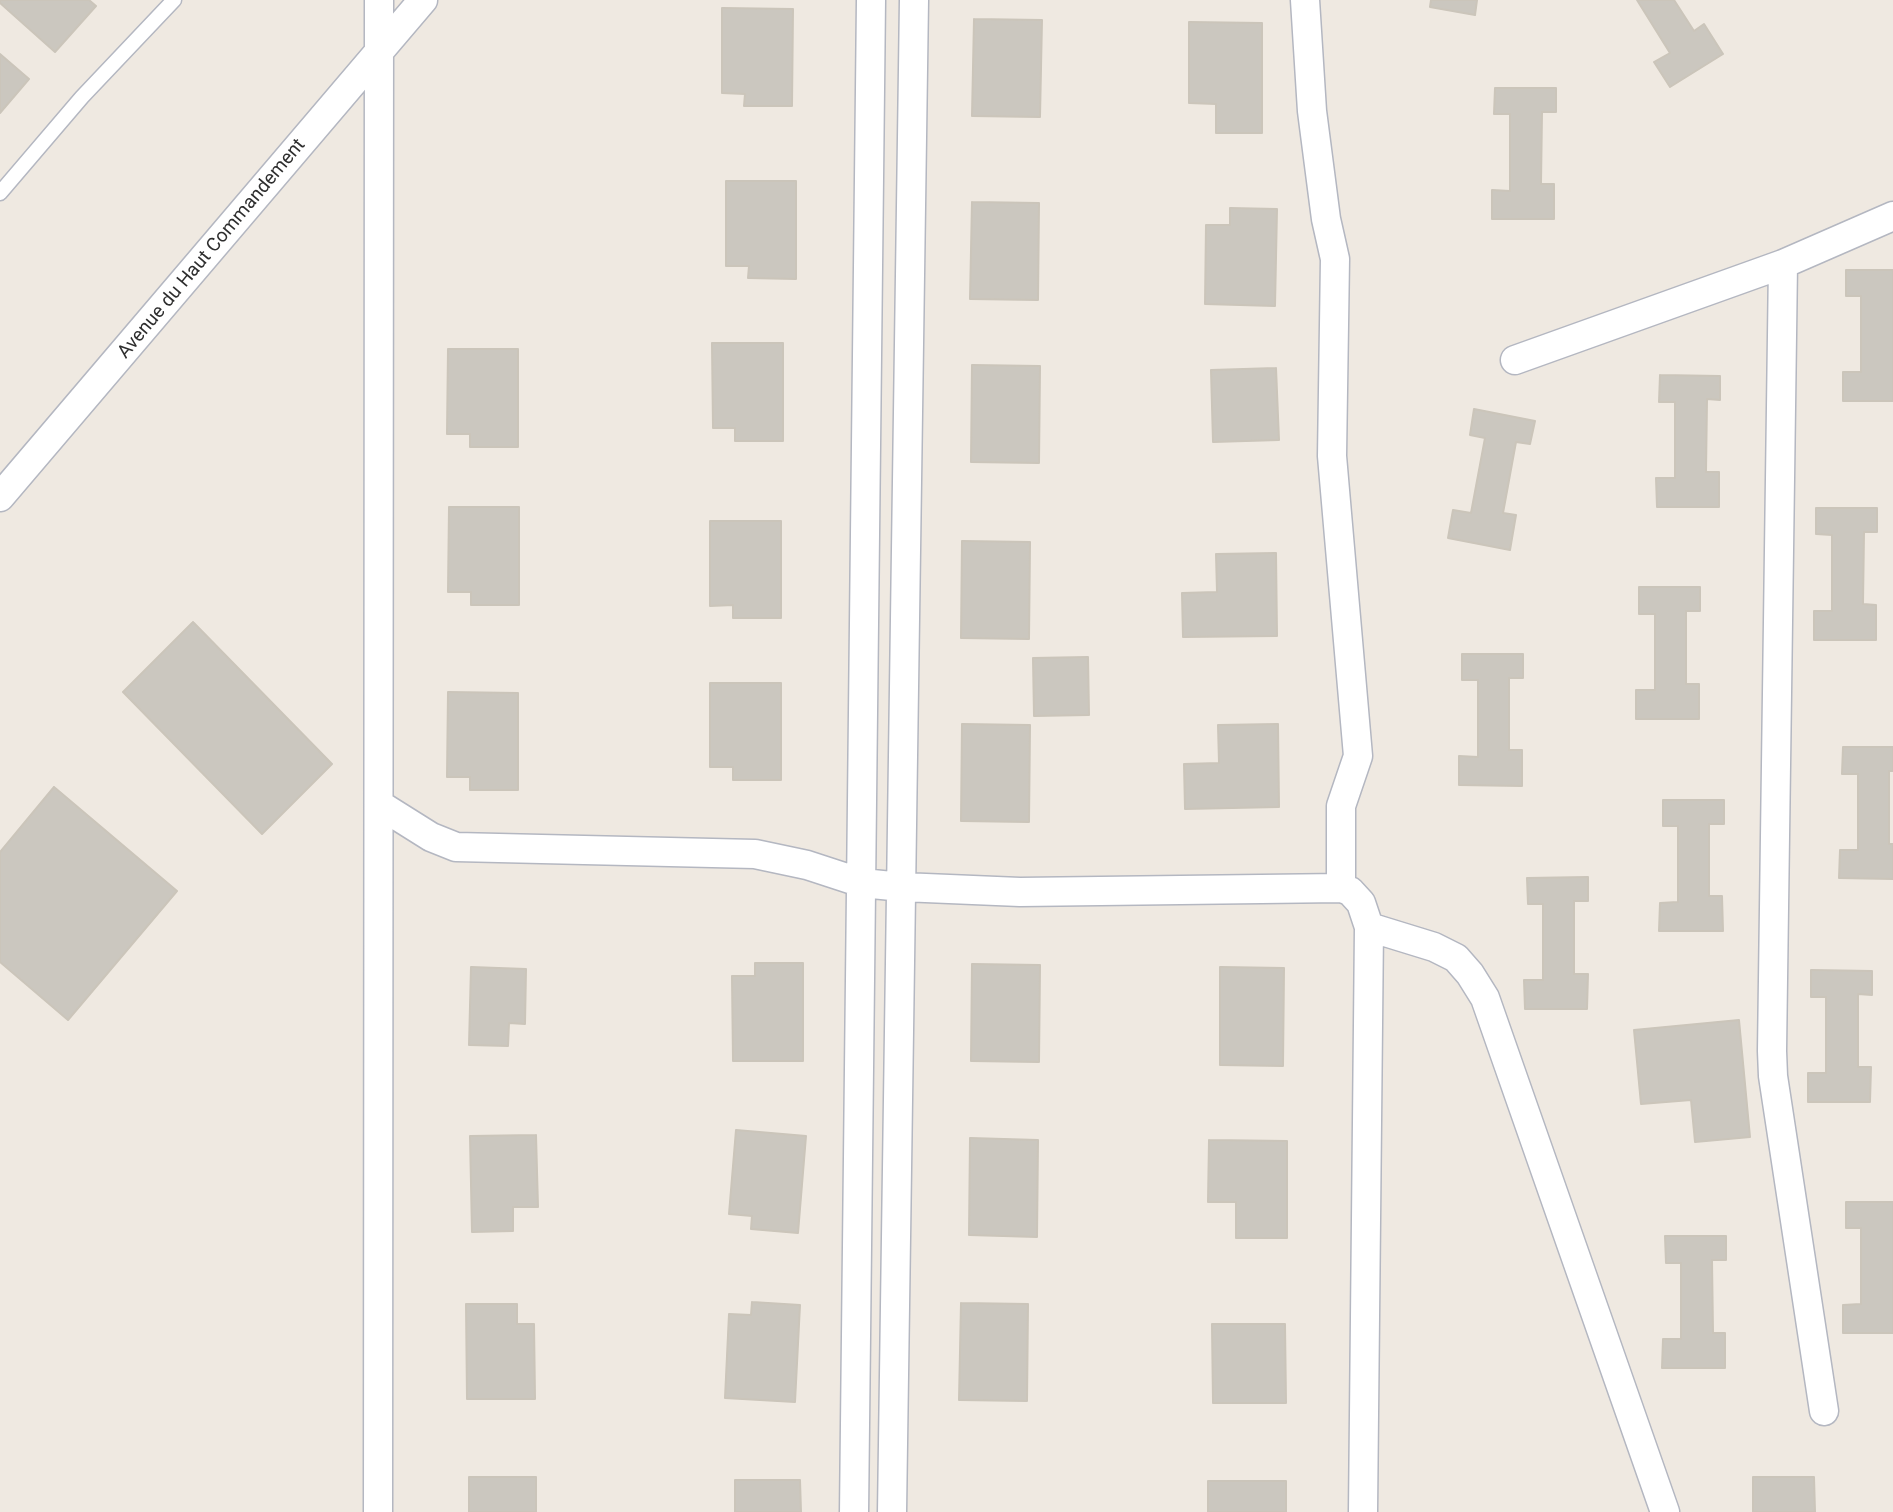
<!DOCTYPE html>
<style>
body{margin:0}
canvas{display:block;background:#efe9e1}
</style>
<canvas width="1893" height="1512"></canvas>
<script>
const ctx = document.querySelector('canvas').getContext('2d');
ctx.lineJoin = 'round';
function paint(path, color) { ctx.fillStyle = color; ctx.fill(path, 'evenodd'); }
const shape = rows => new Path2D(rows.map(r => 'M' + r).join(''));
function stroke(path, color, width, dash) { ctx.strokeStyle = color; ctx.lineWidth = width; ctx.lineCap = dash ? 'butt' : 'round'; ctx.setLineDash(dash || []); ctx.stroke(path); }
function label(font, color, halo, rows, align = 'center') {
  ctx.font = font + ' Roboto,sans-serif'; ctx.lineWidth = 7; ctx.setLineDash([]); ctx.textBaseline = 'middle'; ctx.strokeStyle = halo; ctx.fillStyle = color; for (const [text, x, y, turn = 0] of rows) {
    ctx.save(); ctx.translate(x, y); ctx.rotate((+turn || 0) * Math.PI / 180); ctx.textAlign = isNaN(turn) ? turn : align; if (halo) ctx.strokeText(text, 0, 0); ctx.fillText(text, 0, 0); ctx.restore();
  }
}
const building = shape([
 [0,0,89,0,96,6,55,52,0,3,0,0],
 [1431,0,1477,0,1475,15,1430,7,1431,0],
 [1637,0,1674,0,1694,31,1704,24,1723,54,1670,87,1654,62,1670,53,1637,0],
 [722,8,793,9,792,106,744,106,745,94,722,93,722,8],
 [974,19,1042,20,1040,117,972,116,974,19],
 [1189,22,1262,23,1262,133,1216,133,1216,104,1189,103,1189,22],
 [0,54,29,79,0,113,0,54],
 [1495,88,1556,88,1556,112,1542,112,1541,184,1554,184,1554,219,1492,219,1492,190,1510,191,1510,114,1494,114,1495,88],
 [726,181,796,181,796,279,748,278,749,266,726,266,726,181],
 [972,202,1039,203,1038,300,970,299,972,202],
 [1230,208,1277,209,1275,306,1205,304,1206,225,1230,225,1230,208],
 [1846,270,1893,270,1893,401,1843,401,1843,372,1861,372,1861,296,1846,296,1846,270],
 [712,343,783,343,783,441,735,441,735,428,713,428,712,343],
 [448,349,518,349,518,447,470,447,470,434,447,434,448,349],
 [972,365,1040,366,1039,463,971,462,972,365],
 [1276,368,1279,440,1213,442,1211,370,1276,368],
 [1660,375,1720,376,1720,400,1707,399,1706,472,1719,472,1719,507,1657,507,1656,478,1675,478,1675,402,1659,402,1660,375],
 [1474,409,1535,421,1530,444,1516,442,1503,513,1516,515,1510,550,1448,538,1453,510,1471,513,1485,438,1470,435,1474,409],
 [449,507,519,507,519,605,471,605,471,592,448,592,449,507],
 [1816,508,1877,508,1877,532,1864,532,1863,604,1876,605,1876,640,1814,640,1814,611,1832,611,1832,535,1816,534,1816,508],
 [710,521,781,521,781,618,733,618,733,605,710,606,710,521],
 [962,541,1030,542,1029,639,961,638,962,541],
 [1276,553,1277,636,1183,637,1182,593,1217,592,1216,554,1276,553],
 [1639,587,1700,587,1700,611,1686,611,1686,684,1699,684,1699,719,1636,719,1636,690,1655,690,1655,614,1639,614,1639,587],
 [193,622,332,764,262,834,123,692,193,622],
 [1462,654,1523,654,1523,678,1509,678,1509,750,1522,750,1522,786,1459,785,1459,756,1478,757,1478,680,1462,680,1462,654],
 [1088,657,1089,715,1034,716,1033,658,1088,657],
 [710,683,781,683,781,780,733,780,733,767,710,767,710,683],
 [448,692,518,693,518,790,470,790,470,777,447,777,448,692],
 [962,724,1030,725,1029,822,961,821,962,724],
 [1278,724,1279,807,1185,809,1184,764,1219,763,1218,725,1278,724],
 [1843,747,1893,747,1893,771,1889,771,1889,844,1893,844,1893,879,1839,878,1840,850,1858,850,1858,774,1842,774,1843,747],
 [54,787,177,891,68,1020,0,962,0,852,54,787],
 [1663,800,1724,800,1724,824,1709,824,1709,896,1722,896,1723,931,1659,931,1660,903,1678,902,1678,826,1663,826,1663,800],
 [1588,877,1588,901,1574,901,1574,974,1588,974,1587,1009,1525,1009,1524,980,1543,980,1543,904,1528,904,1527,878,1588,877],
 [755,963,803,963,803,1061,733,1061,732,976,755,976,755,963],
 [972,964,1040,965,1039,1062,971,1061,972,964],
 [471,967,526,969,525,1024,509,1023,508,1046,469,1045,471,967],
 [1220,967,1284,968,1283,1066,1220,1065,1220,967],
 [1811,970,1872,971,1872,995,1858,994,1858,1067,1871,1067,1870,1102,1808,1102,1808,1073,1826,1073,1826,997,1811,997,1811,970],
 [1739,1020,1750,1137,1695,1142,1691,1100,1641,1104,1634,1030,1739,1020],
 [736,1130,806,1136,798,1233,751,1229,752,1216,729,1214,736,1130],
 [536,1135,538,1207,513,1207,513,1231,472,1232,470,1136,536,1135],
 [970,1138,1038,1140,1037,1237,969,1235,970,1138],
 [1209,1140,1287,1141,1287,1238,1236,1238,1236,1202,1208,1202,1209,1140],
 [1846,1202,1893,1202,1893,1333,1843,1333,1843,1305,1861,1304,1861,1228,1846,1228,1846,1202],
 [1665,1236,1726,1236,1726,1260,1712,1260,1713,1333,1725,1333,1725,1368,1662,1368,1663,1339,1681,1339,1681,1263,1666,1263,1665,1236],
 [752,1302,800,1305,795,1402,725,1398,729,1314,751,1315,752,1302],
 [961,1303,1028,1304,1027,1401,959,1400,961,1303],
 [466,1304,517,1304,517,1324,534,1324,535,1399,467,1399,466,1304],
 [1212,1324,1285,1324,1286,1403,1213,1403,1212,1324],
 [469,1477,536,1477,536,1512,469,1512,469,1477],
 [1753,1477,1814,1477,1815,1512,1753,1512,1753,1477],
 [735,1480,800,1480,801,1512,735,1512,735,1480],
 [1208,1481,1286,1481,1286,1512,1208,1512,1208,1481]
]);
const service = shape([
 [0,193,82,97,174,0]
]);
const minor = shape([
 [1305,0,1312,111,1326,219,1335,259,1332,456,1358,756,1341,806,1341,888],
 [1515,360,1783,264],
 [0,497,423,0],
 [380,805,431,837,456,847,755,854,807,865,862,883,902,887,1020,892,1341,888,1350,891,1361,903,1369,927,1363,1512],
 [1369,927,1434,947,1456,958,1470,974,1485,998,1665,1512],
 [1824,1411,1773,1076,1772,1051,1783,264,1893,216],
 [378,1512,379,0],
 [854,1512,871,0],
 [892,1512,914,0]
]);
const streetNames = [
 ["Avenue du Haut Commandement",212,249,-50]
];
paint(building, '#cbc7bf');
stroke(building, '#cbc5ba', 2);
stroke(service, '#b4b7c1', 17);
stroke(minor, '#b4b7c1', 31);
stroke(service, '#fff', 14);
stroke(minor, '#fff', 28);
label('19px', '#2e2e2e', '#fff', streetNames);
</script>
